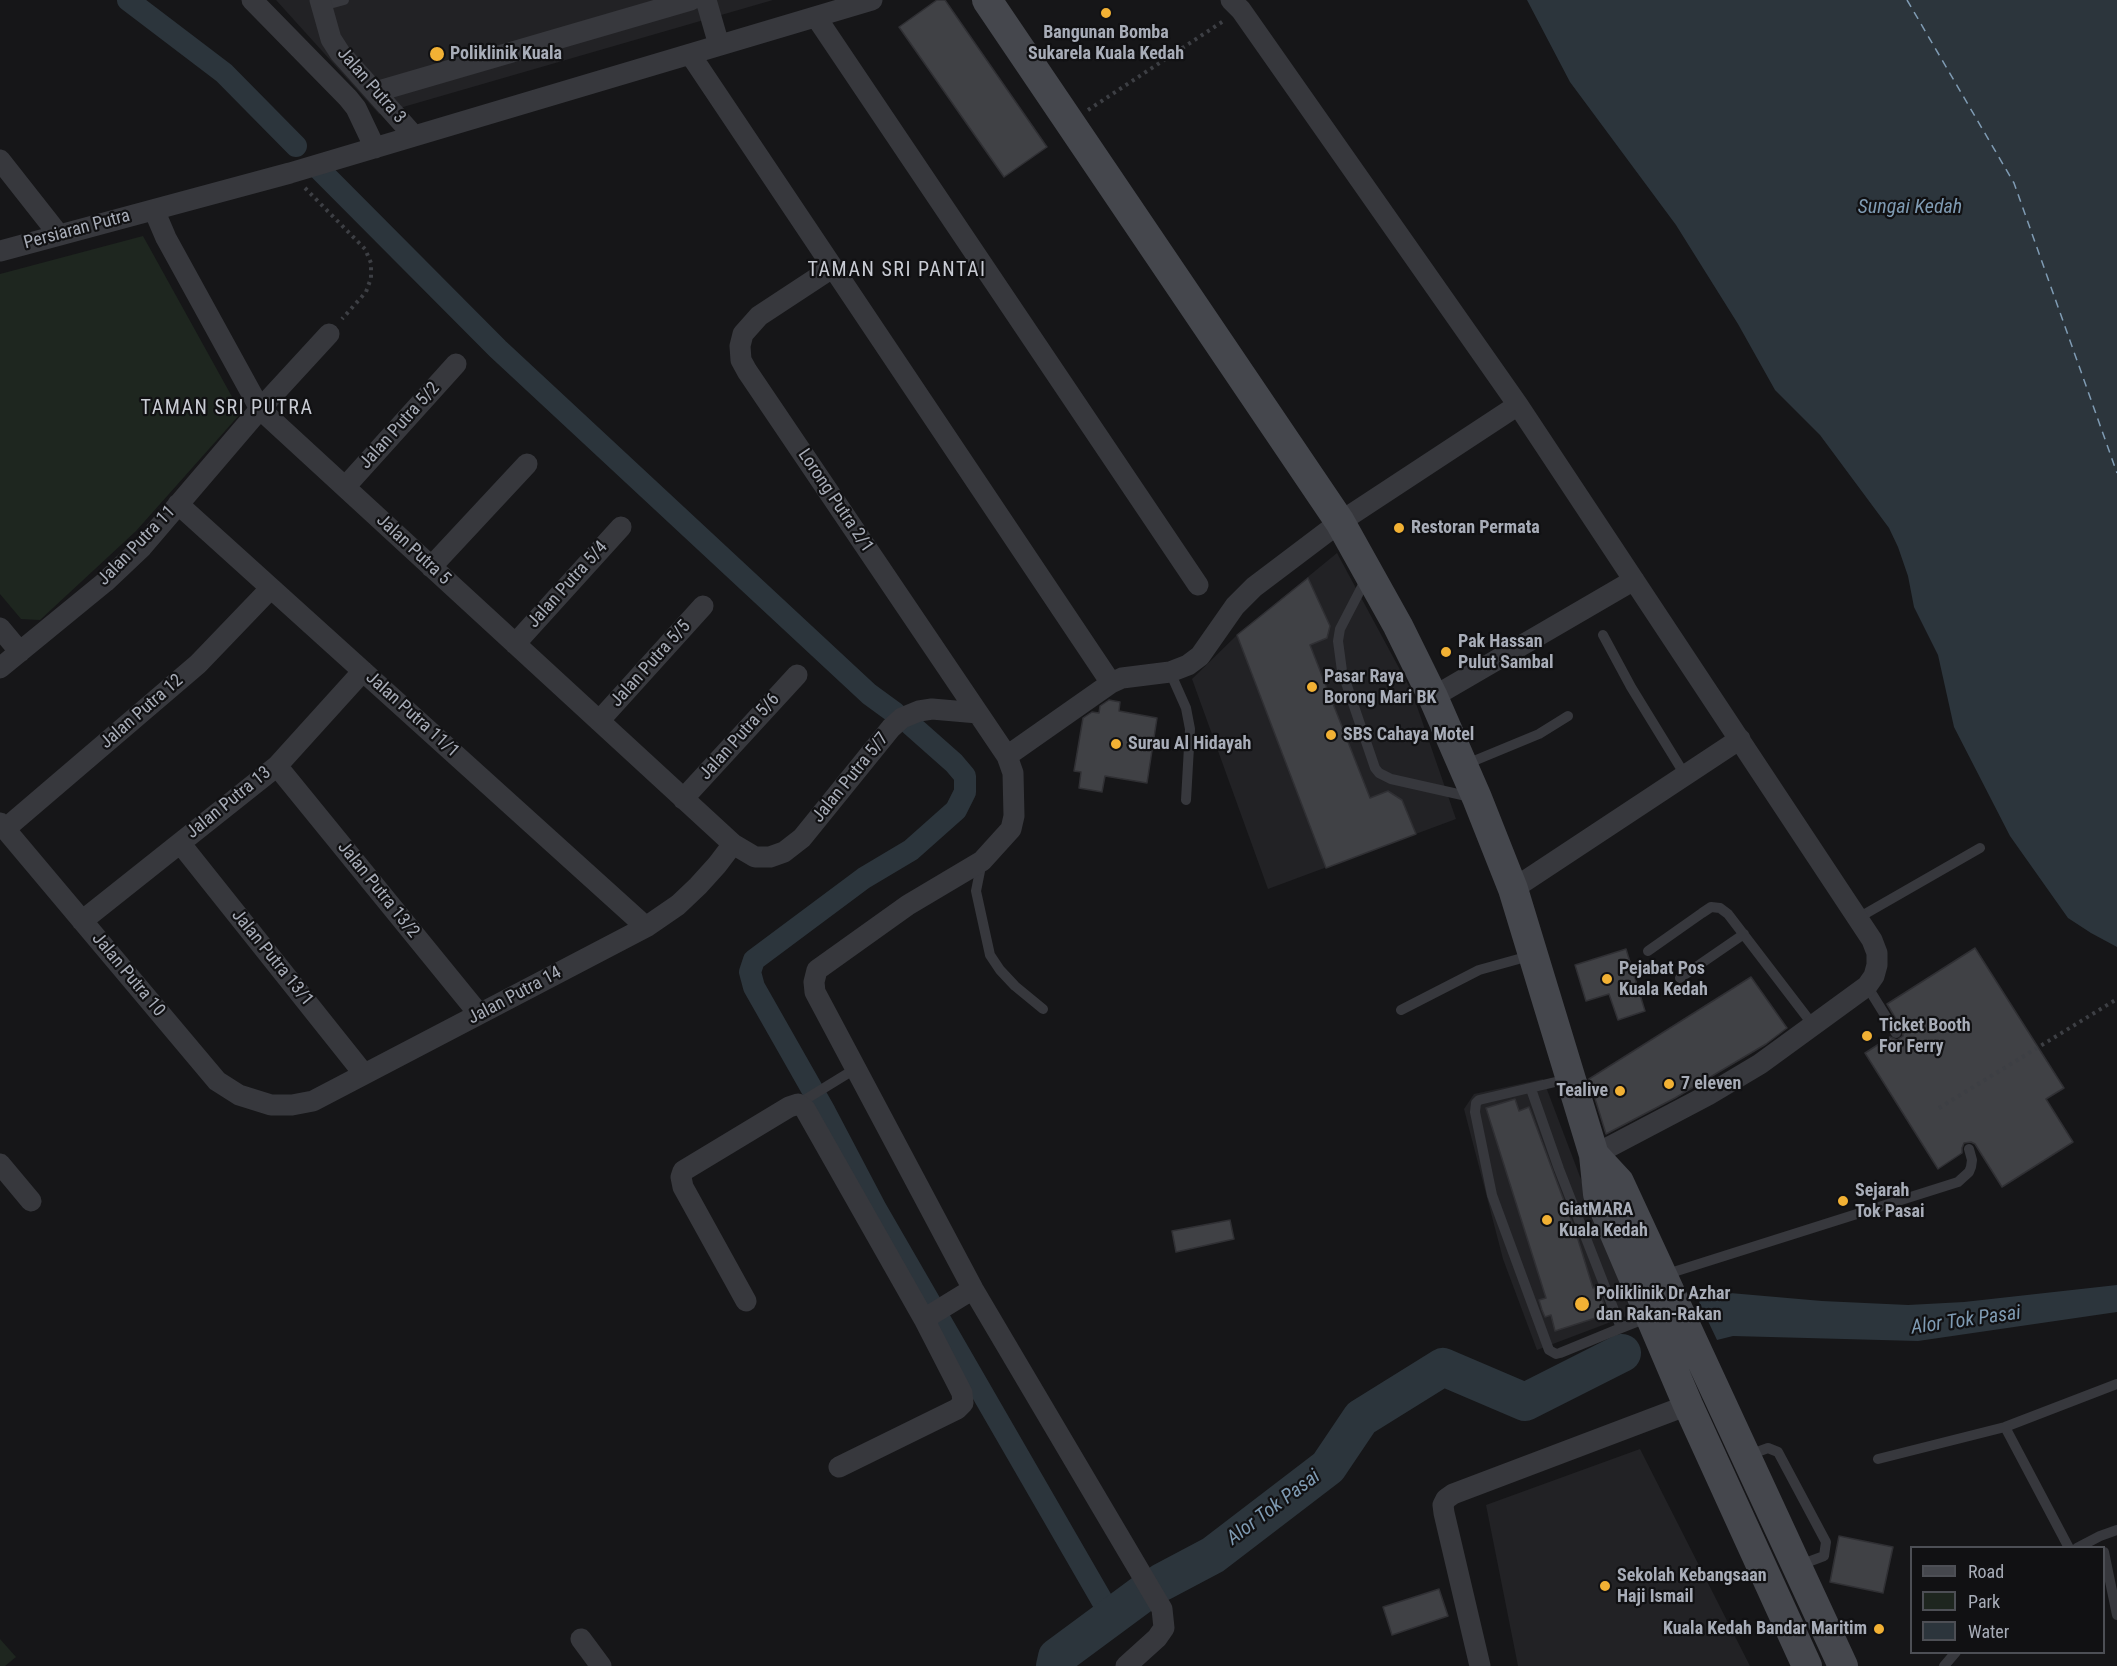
<!DOCTYPE html>
<style>
body{margin:0}
#map{position:relative;width:2117px;height:1666px;overflow:hidden;background:#161618;font-family:"Roboto Condensed",sans-serif}
canvas{display:block}
.legend{position:absolute;left:1910px;top:1546px;width:195px;height:108px;box-sizing:border-box;background:#111113;border:2px solid #4d4f55;margin:0;padding:8px 10px;list-style:none;font-size:18px;color:#a8adb8}
.legend li{display:flex;align-items:center;gap:12px;height:30px}
.legend b{width:30px;border:2px solid #4d4f55}
</style>
<div id="map">
<canvas width="2117" height="1666"></canvas>
<ul class="legend">
<li><b style="height:8px;background:#45474d"></b>Road</li>
<li><b style="height:16px;background:#1e261f"></b>Park</li>
<li><b style="height:16px;background:#2c353c"></b>Water</li>
</ul>
</div>
<script>
const ctx = document.querySelector('canvas').getContext('2d');
ctx.lineJoin = 'round';
function paint(path, color) { ctx.fillStyle = color; ctx.fill(path, 'evenodd'); }
const shape = rows => new Path2D(rows.map(r => 'M' + r).join(''));
function stroke(path, color, width, dash) { ctx.strokeStyle = color; ctx.lineWidth = width; ctx.lineCap = dash ? 'butt' : 'round'; ctx.setLineDash(dash || []); ctx.stroke(path); }
function label(font, color, halo, rows, align = 'center') {
  ctx.font = font + ' "Roboto Condensed",sans-serif'; ctx.lineWidth = 4.5; ctx.setLineDash([]); ctx.textBaseline = 'middle'; ctx.strokeStyle = halo; ctx.fillStyle = color; for (const [text, x, y, turn = 0] of rows) {
    ctx.save(); ctx.translate(x, y); ctx.rotate((+turn || 0) * Math.PI / 180); ctx.textAlign = isNaN(turn) ? turn : align; if (halo) ctx.strokeText(text, 0, 0); ctx.fillText(text, 0, 0); ctx.restore();
  }
}
const built = shape([
 [276,0,773,0,379,114],
 [1337,553,1412,692,1456,819,1268,889,1192,679,1237,635],
 [1543,1079,1632,1314,1537,1350,1503,1259,1464,1109,1474,1094],
 [1640,1449,1750,1666,1518,1666,1486,1505]
]);
const green = shape([
 [143,236,241,413,136,531,40,620,21,619,0,594,0,274],
 [0,1639,16,1657,5,1666,0,1666]
]);
const water = shape([
 [1527,0,2117,0,2117,947,2091,933,2068,918,2010,836,1954,727,1938,655,1914,607,1908,576,1898,547,1889,528,1820,435,1775,390,1738,324,1676,225,1570,82],
 [2117,1285,2117,1312,1918,1341,1733,1336,1717,1340,1699,1302,1707,1291,1822,1301,1908,1305,1964,1302]
]);
const canal = shape([
 [128,0,224,73,296,146],
 [319,169,498,349,869,694,895,713],
 [910,724,954,763,965,776,965,792,956,810,911,850,864,878,754,960,750,972,754,987,825,1112,876,1209,1111,1616]
]);
const river = shape([
 [1162,1582,1213,1555,1328,1467,1361,1418,1443,1367,1525,1402,1622,1353],
 [1055,1666,1057,1657,1145,1592]
]);
const ferry = shape([
 [1907,0,2014,183,2117,473]
]);
const building = shape([
 [937,0,945,0,1047,147,1004,177,899,27,937,0],
 [1308,578,1330,626,1327,638,1310,645,1370,798,1388,791,1402,800,1416,834,1326,868,1237,635,1308,578],
 [1109,700,1120,702,1119,711,1157,718,1147,783,1105,776,1102,792,1079,788,1081,772,1074,771,1083,718,1092,712,1099,713,1100,706,1109,700],
 [1975,948,2064,1088,2046,1099,2073,1142,2002,1187,1975,1144,1971,1142,1964,1143,1962,1148,1962,1153,1938,1169,1865,1053,1890,1037,1897,1040,1903,1036,1902,1029,1887,1004,1975,948],
 [1626,949,1645,1011,1618,1020,1609,994,1586,1001,1575,965,1626,949],
 [1751,977,1787,1028,1766,1044,1675,1098,1606,1134,1589,1079,1751,977],
 [1515,1099,1519,1111,1529,1107,1576,1233,1593,1288,1597,1286,1608,1314,1555,1331,1551,1315,1545,1317,1542,1310,1539,1300,1546,1298,1486,1108,1515,1099],
 [1230,1220,1234,1239,1176,1252,1172,1231,1230,1220],
 [1839,1536,1893,1547,1883,1593,1830,1582,1839,1536],
 [1439,1589,1448,1616,1392,1635,1383,1607,1439,1589]
]);
const path = shape([
 [1088,110,1225,20],
 [305,188,365,249,371,263,371,278,366,292,342,319],
 [1939,1108,2117,999]
]);
const service = shape([
 [322,6,344,0],
 [1367,577,1340,629,1338,641,1342,671,1375,768,1379,773,1391,779,1471,797],
 [1603,635,1631,687,1685,775],
 [1170,672,1186,708,1190,729,1186,800],
 [1464,765,1539,734,1568,716],
 [982,861,976,891,990,955,1000,970,1015,986,1043,1009],
 [1858,918,1980,848],
 [1648,951,1702,913,1711,907,1720,908,1728,914,1813,1025],
 [1680,978,1744,934],
 [1867,986,1896,1033],
 [1401,1010,1479,970,1533,955],
 [1568,1079,1479,1100,1476,1103,1475,1112,1492,1195,1549,1350,1556,1354,1560,1353,1621,1328],
 [1531,1089,1559,1169,1621,1328,1649,1317],
 [798,1104,855,1069],
 [1664,1275,1958,1182,1969,1172,1971,1167,1972,1160,1969,1149],
 [2005,1427,2069,1548],
 [1749,1455,1768,1448,1778,1452,1826,1542,1824,1556,1800,1565],
 [1878,1459,2005,1427,2117,1384],
 [2077,1548,2100,1536,2117,1530],
 [2104,1552,2117,1615],
 [1944,1666,1956,1652]
]);
const minor = shape([
 [252,0,348,98,356,108,375,148],
 [320,0,331,39,340,53,414,136],
 [706,0,719,45],
 [1231,0,1241,10,1518,405,1872,940,1877,953,1877,965,1874,976,1867,986,1760,1064,1708,1095,1594,1155],
 [816,17,1198,585],
 [690,54,1111,683],
 [375,92,691,0],
 [0,160,59,235],
 [154,210,166,238,260,409,733,844,755,857,770,857,784,852,802,838,891,728,902,718,919,711,932,709,978,713],
 [0,251,290,173,872,0],
 [832,268,759,316,743,334,740,346,741,360,747,371,1007,756,1013,773,1014,816,1011,829,982,861,908,905,817,970,814,982,815,992,973,1289,1162,1609,1164,1628,1157,1638,1126,1666],
 [345,487,456,364],
 [178,504,646,927],
 [431,567,527,464],
 [0,628,20,652],
 [515,644,621,527],
 [0,668,105,582,142,547,260,409,329,334],
 [1433,697,1634,580],
 [599,721,703,606],
 [1007,756,1111,683,1122,678,1170,672,1188,665,1200,656,1235,606,1254,587,1340,522,1518,405],
 [277,766,479,1014],
 [683,799,797,675],
 [0,823,217,1081,239,1095,271,1105,292,1105,313,1101,646,927,678,905,698,886,717,865,733,844],
 [5,829,198,664,271,588],
 [180,843,364,1074],
 [1513,889,1740,739],
 [82,921,277,766,363,671],
 [0,1164,31,1201],
 [746,1301,683,1187,681,1177,683,1171,789,1107,798,1104,805,1109,924,1319],
 [839,1467,957,1409,963,1403,962,1393,924,1319,973,1289],
 [581,1639,601,1666],
 [1480,1666,1444,1513,1443,1505,1446,1499,1453,1494,1688,1405]
]);
const secondary = shape([
 [987,0,1340,522,1398,626,1433,697,1477,798,1513,889,1594,1155,1598,1194,1688,1405,1807,1666],
 [1594,1155,1619,1182,1843,1666]
]);
const markers = [
 [1106,13,6,"#f2b134"],
 [437,54,8,"#f2b134"],
 [1399,528,6,"#f2b134"],
 [1446,652,6,"#f2b134"],
 [1312,687,6,"#f2b134"],
 [1331,735,6,"#f2b134"],
 [1116,744,6,"#f2b134"],
 [1607,979,6,"#f2b134"],
 [1867,1036,6,"#f2b134"],
 [1669,1084,6,"#f2b134"],
 [1620,1091,6,"#f2b134"],
 [1843,1201,6,"#f2b134"],
 [1547,1220,6,"#f2b134"],
 [1582,1304,8,"#f2b134"],
 [1605,1586,6,"#f2b134"],
 [1879,1629,6,"#f2b134"]
];
const poiNames = [
 ["Bangunan Bomba",1106,33,"center"],
 ["Sukarela Kuala Kedah",1106,54,"center"],
 ["Poliklinik Kuala",450,54],
 ["Restoran Permata",1411,528],
 ["Pak Hassan",1458,642],
 ["Pulut Sambal",1458,663],
 ["Pasar Raya",1324,677],
 ["Borong Mari BK",1324,698],
 ["SBS Cahaya Motel",1343,735],
 ["Surau Al Hidayah",1128,744],
 ["Pejabat Pos",1619,969],
 ["Kuala Kedah",1619,990],
 ["Ticket Booth",1879,1026],
 ["For Ferry",1879,1047],
 ["7 eleven",1681,1084],
 ["Tealive",1608,1091,"right"],
 ["Sejarah",1855,1191],
 ["Tok Pasai",1855,1212],
 ["GiatMARA",1559,1210],
 ["Kuala Kedah",1559,1231],
 ["Poliklinik Dr Azhar",1596,1294],
 ["dan Rakan-Rakan",1596,1315],
 ["Sekolah Kebangsaan",1617,1576],
 ["Haji Ismail",1617,1597],
 ["Kuala Kedah Bandar Maritim",1867,1629,"right"]
];
const streetNames = [
 ["Jalan Putra 3",371,86,49],
 ["Persiaran Putra",77,230,-15],
 ["Jalan Putra 5/2",400,426,-48],
 ["Lorong Putra 2/1",835,501,56],
 ["Jalan Putra 11",137,546,-46],
 ["Jalan Putra 5",413,550,43],
 ["Jalan Putra 5/4",568,585,-48],
 ["Jalan Putra 5/5",651,664,-48],
 ["Jalan Putra 12",142,712,-41],
 ["Jalan Putra 11/1",412,715,42],
 ["Jalan Putra 5/6",740,737,-48],
 ["Jalan Putra 5/7",851,778,-51],
 ["Jalan Putra 13",229,803,-39],
 ["Jalan Putra 13/2",378,890,51],
 ["Jalan Putra 13/1",272,958,51],
 ["Jalan Putra 10",128,975,50],
 ["Jalan Putra 14",515,996,-28]
];
const waterNames = [
 ["Sungai Kedah",1910,208],
 ["Alor Tok Pasai",1966,1321,-8],
 ["Alor Tok Pasai",1274,1508,-37]
];
const neighbourhoodNames = [
 ["TAMAN SRI PANTAI",897,271],
 ["TAMAN SRI PUTRA",227,409]
];
paint(built, '#222225');
paint(green, '#1e261f');
paint(water, '#2c353c');
stroke(canal, '#2c353c', 22);
stroke(river, '#2c353c', 38);
stroke(ferry, '#7f9bb3', 1.5, [8, 6]);
paint(building, '#404145');
stroke(building, '#303034', 1.5);
stroke(path, '#3d3f44', 4, [3, 4.5]);
stroke(service, '#37383d', 10);
stroke(minor, '#37383d', 21);
stroke(secondary, '#45474d', 30);
for (const [x, y, r, color] of markers) { const dot = new Path2D(); dot.arc(x, y, r, 0, 2 * Math.PI); ctx.fillStyle = color; ctx.fill(dot); stroke(dot, '#111113', 2); }
label('bold 18px', '#a8adb8', '#111113', poiNames, 'left');
label('18px', '#a8adb8', '#111113', streetNames);
label('italic 20px', '#7f9bb3', '#111113', waterNames);
ctx.letterSpacing = '1.5px';
label('20px', '#c9ccd4', '#111113', neighbourhoodNames);
ctx.letterSpacing = '0px';
</script>
